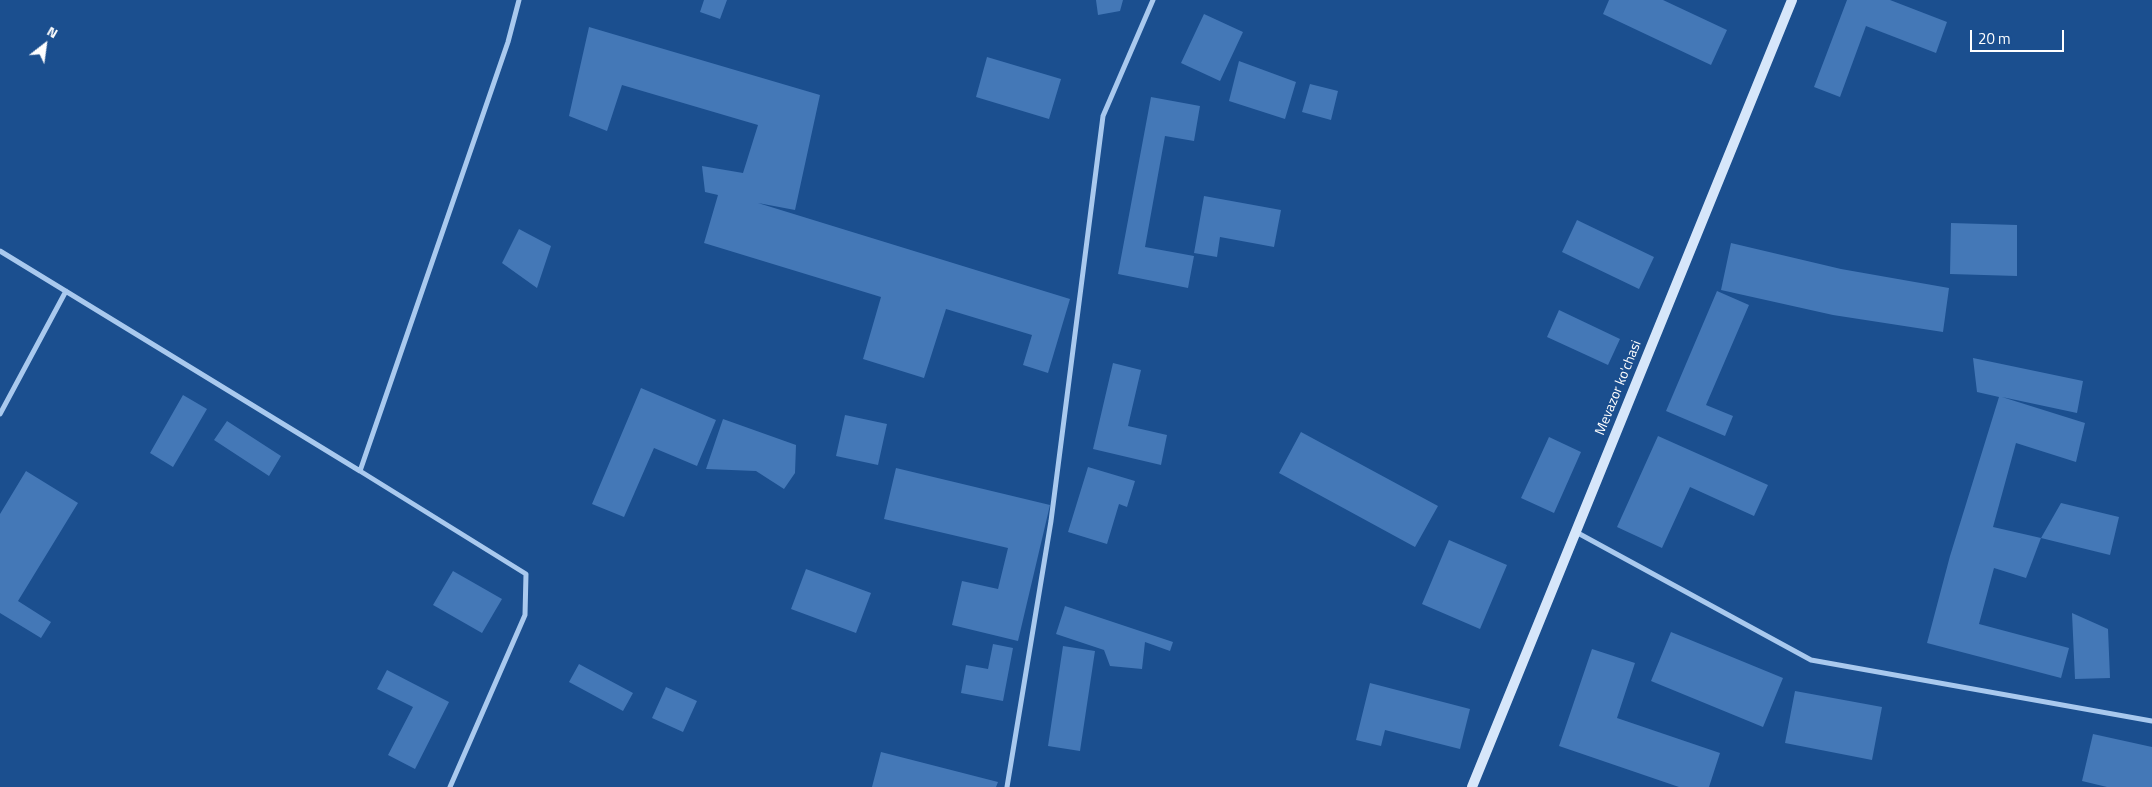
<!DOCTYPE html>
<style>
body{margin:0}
#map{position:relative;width:2152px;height:787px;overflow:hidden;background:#1b4f8f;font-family:"Titillium Web",sans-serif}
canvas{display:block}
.north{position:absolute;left:20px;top:20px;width:50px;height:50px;-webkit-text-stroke:4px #1b4f8f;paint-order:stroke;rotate:30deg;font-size:14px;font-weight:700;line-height:20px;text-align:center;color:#fff}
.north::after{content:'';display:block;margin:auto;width:18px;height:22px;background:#fff;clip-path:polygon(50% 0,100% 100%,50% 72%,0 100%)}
.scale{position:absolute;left:1970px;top:30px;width:94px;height:22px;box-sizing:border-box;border:2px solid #fff;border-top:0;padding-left:6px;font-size:15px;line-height:18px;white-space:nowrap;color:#fff;-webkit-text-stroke:4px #1b4f8f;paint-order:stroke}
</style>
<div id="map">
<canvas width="2152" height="787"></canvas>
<div class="north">N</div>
<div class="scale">20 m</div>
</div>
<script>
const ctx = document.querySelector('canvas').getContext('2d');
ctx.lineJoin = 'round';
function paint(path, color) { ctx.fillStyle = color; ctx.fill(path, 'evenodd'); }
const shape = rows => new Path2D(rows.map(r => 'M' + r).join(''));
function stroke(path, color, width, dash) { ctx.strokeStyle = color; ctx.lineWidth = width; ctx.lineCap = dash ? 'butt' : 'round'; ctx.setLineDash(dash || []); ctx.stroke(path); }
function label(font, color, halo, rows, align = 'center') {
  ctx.font = font + ' "Titillium Web",sans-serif'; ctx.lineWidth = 4; ctx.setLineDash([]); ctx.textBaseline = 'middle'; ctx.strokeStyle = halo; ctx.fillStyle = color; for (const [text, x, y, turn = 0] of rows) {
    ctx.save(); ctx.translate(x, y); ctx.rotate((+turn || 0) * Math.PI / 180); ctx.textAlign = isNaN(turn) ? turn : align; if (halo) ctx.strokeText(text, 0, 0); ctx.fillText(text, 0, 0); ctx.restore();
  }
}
const building = shape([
 [704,0,727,0,720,19,700,12],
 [1096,0,1123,0,1120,11,1098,15],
 [1609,0,1663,0,1727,30,1711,65,1603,14],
 [1847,0,1890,0,1947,22,1936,53,1866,26,1840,97,1814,87],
 [1204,14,1243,32,1220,81,1181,63],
 [589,27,820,95,795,210,758,203,1070,299,1048,373,1023,365,1032,335,946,309,924,378,863,359,881,297,704,243,718,195,705,192,702,166,743,173,758,125,622,85,607,131,569,116],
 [987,57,1061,79,1049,119,976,97],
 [1239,61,1296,82,1285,119,1229,101],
 [1310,84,1338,91,1331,120,1302,112],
 [1151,97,1200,106,1194,141,1165,136,1145,247,1194,256,1188,288,1118,274],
 [1204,196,1281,210,1274,247,1220,237,1217,257,1194,253],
 [1577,220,1654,257,1639,289,1562,252],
 [1951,223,2017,225,2017,276,1950,274],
 [519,229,551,246,537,288,502,263],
 [1731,243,1841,269,1949,288,1943,332,1833,315,1721,290],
 [1717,291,1749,305,1706,405,1733,416,1725,436,1666,411],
 [1559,310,1620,339,1608,365,1547,337],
 [1973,358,2083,381,2077,413,2002,397,2085,423,2076,462,2016,443,1993,527,2041,538,2026,578,1994,568,1979,624,2069,648,2061,678,1927,643,1950,556,1999,397,1977,392],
 [1113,363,1141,370,1128,426,1167,435,1161,465,1093,449],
 [641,388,716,420,697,466,654,448,624,517,592,504],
 [183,395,207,409,173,467,150,453],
 [845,415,887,424,878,465,836,456],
 [723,419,796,445,795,473,784,489,756,471,706,469],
 [227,421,281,456,269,476,214,440],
 [1301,432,1438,506,1415,547,1279,473],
 [1658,436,1768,485,1754,516,1690,487,1662,548,1617,527],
 [1549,437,1581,452,1554,513,1521,498],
 [1088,467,1135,481,1127,507,1119,504,1107,544,1068,532],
 [896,468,1050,505,1018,641,952,625,962,581,998,589,1008,548,884,519],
 [26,471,78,503,18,601,51,622,41,638,0,613,0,514],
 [2061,503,2119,517,2110,555,2041,538],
 [1449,540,1507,565,1480,629,1422,604],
 [806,569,871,593,856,633,791,609],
 [453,571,502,599,482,633,433,605],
 [1065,606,1173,642,1170,651,1145,642,1142,669,1110,666,1104,650,1056,634],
 [2072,613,2108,629,2110,678,2075,679],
 [1671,632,1783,678,1763,727,1651,681],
 [993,644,1013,648,1003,701,961,693,966,665,988,669],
 [1063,646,1095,651,1080,751,1048,746],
 [1592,649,1635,663,1617,718,1720,753,1709,787,1679,787,1559,746],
 [579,664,633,693,623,711,569,682],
 [387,670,449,702,415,769,388,755,413,707,377,689],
 [1370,683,1470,709,1460,749,1385,730,1381,746,1356,740],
 [666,687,697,701,683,732,652,718],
 [1795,691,1882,707,1872,760,1785,743],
 [2093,734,2152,747,2152,787,2107,787,2082,781],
 [881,752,998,782,996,787,872,787]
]);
const street = shape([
 [0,251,360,471],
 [0,414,66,291],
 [1576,532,1811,660,2152,721],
 [450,787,525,615,526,574,360,471,508,42,519,0],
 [1007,787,1051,521,1103,116,1153,0]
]);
const secondary = shape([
 [1472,787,1792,0]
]);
const streetNames = [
 ["Mevazor ko'chasi",1619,388,-68]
];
paint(building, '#4478b7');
stroke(street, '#a9c9ee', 5);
stroke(secondary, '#d6e6fa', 10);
label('14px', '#fff', '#1b4f8f', streetNames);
</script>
